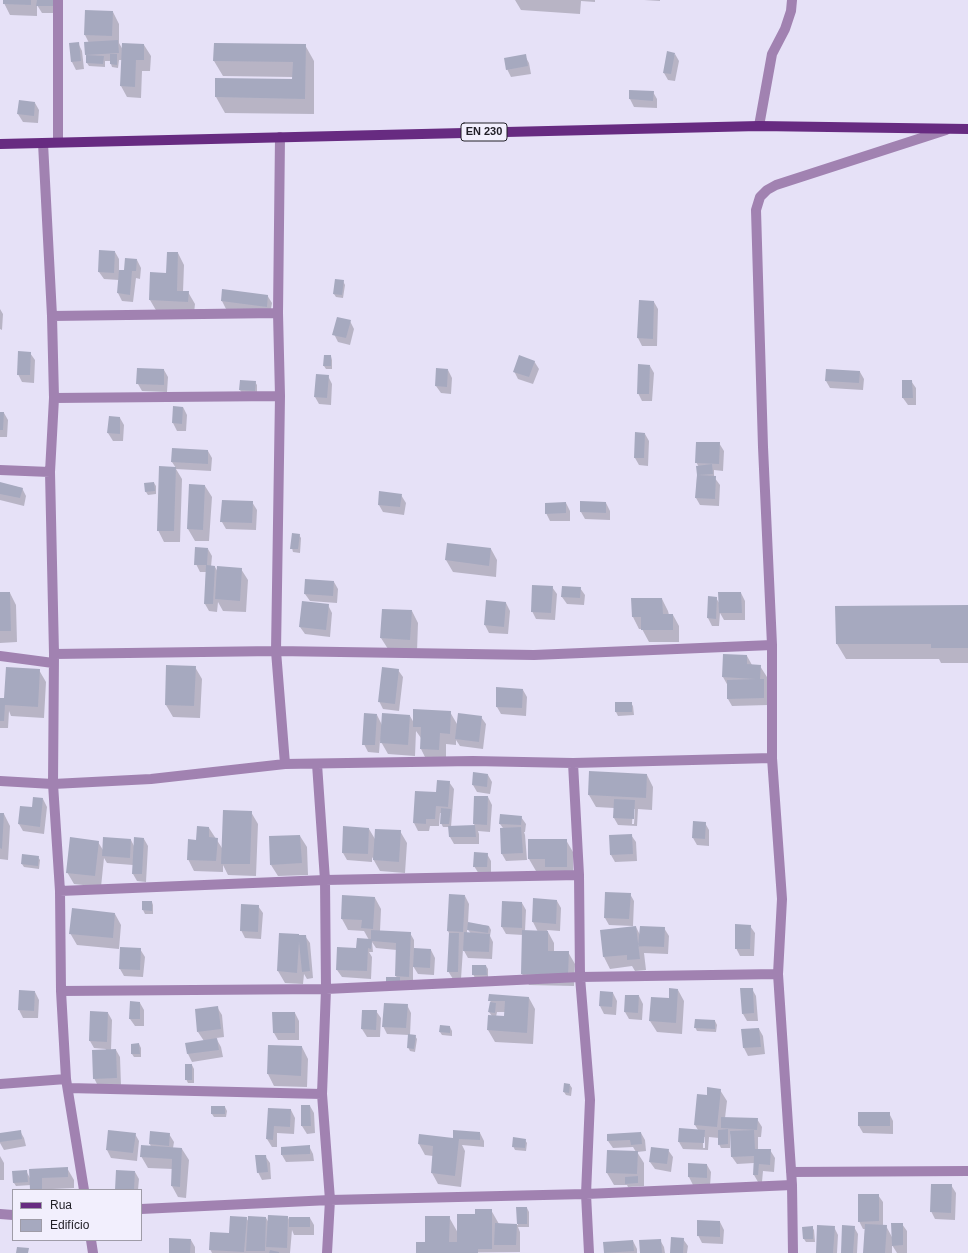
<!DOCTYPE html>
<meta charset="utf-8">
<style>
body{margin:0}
#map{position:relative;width:968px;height:1253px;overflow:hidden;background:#e6e1f7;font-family:Helvetica,sans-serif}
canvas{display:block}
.legend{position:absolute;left:12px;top:1189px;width:130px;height:52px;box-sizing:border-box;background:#f2effd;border:1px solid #9f9ca8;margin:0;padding:5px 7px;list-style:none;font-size:12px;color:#222028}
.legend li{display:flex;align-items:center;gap:8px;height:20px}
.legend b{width:20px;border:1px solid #9f9ca8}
</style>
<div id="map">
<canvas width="968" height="1253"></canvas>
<ul class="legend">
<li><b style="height:5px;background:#672b81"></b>Rua</li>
<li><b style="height:11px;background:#a6a9bf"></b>Edifício</li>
</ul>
</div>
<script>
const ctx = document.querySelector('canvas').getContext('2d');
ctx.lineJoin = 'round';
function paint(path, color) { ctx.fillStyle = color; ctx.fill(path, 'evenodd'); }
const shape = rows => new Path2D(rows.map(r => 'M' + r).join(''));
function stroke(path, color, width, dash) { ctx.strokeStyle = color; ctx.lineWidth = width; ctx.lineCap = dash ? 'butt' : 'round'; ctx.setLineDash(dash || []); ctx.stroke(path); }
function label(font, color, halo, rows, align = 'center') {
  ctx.font = font + ' Helvetica,sans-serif'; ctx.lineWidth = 3.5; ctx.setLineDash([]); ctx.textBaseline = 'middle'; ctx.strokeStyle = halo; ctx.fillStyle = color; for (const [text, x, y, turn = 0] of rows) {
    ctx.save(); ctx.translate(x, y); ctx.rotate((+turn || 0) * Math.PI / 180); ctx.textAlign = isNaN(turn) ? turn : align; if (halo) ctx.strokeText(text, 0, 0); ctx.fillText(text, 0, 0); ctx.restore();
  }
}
const shadow = shape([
 [4,0,58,0,58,13,42,13,37,5,37,16,10,15,4,3],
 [515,0,595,0,595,2,581,1,580,14,521,10],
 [644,0,660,0,660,1],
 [113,12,119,24,119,43,123,50,144,45,151,56,150,71,142,71,141,98,127,97,121,86,122,60,119,60,118,68,112,67,111,64,111,61,105,61,105,67,89,66,87,63,87,57,86,54,89,43,85,35],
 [78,43,82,51,84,69,76,70,72,62,70,44],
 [305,45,314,61,314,114,225,113,216,97,216,79,293,80,293,77,223,76,214,61],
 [675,54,679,61,675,81,668,80,664,73],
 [525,56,529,63,531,74,511,77,507,69],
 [630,91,653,92,657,99,657,108,634,107,630,99],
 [35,103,39,110,38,123,23,122,18,114],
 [115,252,119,259,119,270,125,271,137,260,141,268,140,279,136,278,133,302,122,301,118,293,119,280,104,279,99,272],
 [178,253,184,265,183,292,188,292,195,304,194,313,157,312,150,300,151,273,166,274],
 [343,281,345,285,343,298,336,297,334,294],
 [267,295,272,303,270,314,226,309,222,301],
 [640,301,654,302,658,309,657,346,642,346,638,338],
 [0,309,3,314,2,330,0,329],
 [350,321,354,329,350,345,338,342,334,334],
 [30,353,35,360,34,383,22,382,18,374],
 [331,356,332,360,332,369,326,369,324,366],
 [534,361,539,369,533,384,518,379,514,371],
 [650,366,654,373,652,401,642,401,638,393],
 [164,370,168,377,167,392,142,391,138,384],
 [448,370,452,378,451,394,441,393,436,386],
 [860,372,864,379,863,390,830,388,826,381],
 [328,376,332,384,331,405,319,404,315,397],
 [911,381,916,388,916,405,908,405,903,398],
 [255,382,257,385,257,394,242,393,240,390],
 [174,407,183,407,187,415,186,431,177,431,173,423],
 [0,413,4,413,8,420,7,437,0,437],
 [120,418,124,425,123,441,113,441,108,433],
 [645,434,649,441,648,466,639,465,635,458],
 [719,443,724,451,723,471,714,470,714,477,720,485,719,506,700,505,696,498,697,476,698,476,699,467,696,462],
 [208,451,212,458,211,471,176,469,182,479,180,542,164,542,158,530,176,468,172,462],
 [0,483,22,488,26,496,24,506,0,500],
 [154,483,156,486,156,494,148,495,146,492,145,484],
 [190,485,205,486,212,497,209,541,195,541,188,529],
 [401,495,406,503,404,515,383,512,379,505],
 [252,502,257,510,256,530,226,529,222,522],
 [566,503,570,511,570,521,550,521,546,513],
 [606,503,610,511,610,520,585,519,581,512],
 [299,535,301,538,300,553,293,552,292,548],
 [448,544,491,549,497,560,496,577,453,572,446,560],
 [208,549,212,556,211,567,215,567,218,572,241,569,248,580,246,612,223,611,218,602,217,612,209,611,205,604,206,572,200,572,196,564],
 [334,582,338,589,337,603,310,601,305,594],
 [552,587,557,594,555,620,536,619,532,611],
 [580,588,585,595,584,605,567,604,562,597],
 [0,593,10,593,16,605,17,642,0,643],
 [741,593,745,601,745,620,724,620,720,613,719,626,712,626,708,618,709,597,716,598,720,604],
 [632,599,662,599,668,611,669,615,673,615,679,626,679,642,649,642,642,629,639,629,633,617],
 [487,601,506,603,510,611,508,634,489,633,485,625],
 [328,605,332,613,330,637,305,634,300,627],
 [968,606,968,663,941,663,939,659,846,659,837,644],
 [412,611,418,623,417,651,388,649,381,638],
 [724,655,747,656,752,665,760,666,767,677,768,705,732,706,728,699,728,686,723,677],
 [167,666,195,667,202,679,200,718,173,717,166,705],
 [39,670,46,682,44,718,11,716,9,711,8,728,0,728,0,699,5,699],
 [398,670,403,677,399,711,383,709,379,701],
 [523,690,527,697,526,716,501,714,497,707],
 [616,703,631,703,633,706,634,715,618,716,616,712],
 [450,712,457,724,481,717,486,724,483,749,460,746,456,740,456,745,446,744,446,762,427,761,421,749,421,738,416,731,415,756,388,754,380,740,379,753,368,752,364,744,377,715,382,725,410,716,414,723],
 [488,775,492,782,490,794,477,792,473,785],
 [647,775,653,787,652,810,638,809,637,826,618,825,614,818,614,808,596,807,589,795],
 [633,809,635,809,634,824,632,824],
 [449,782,454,789,451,827,475,826,474,824,488,797,492,805,490,832,478,831,479,834,479,844,454,844,450,837,449,827,443,827,441,823,442,813,440,813,439,826,430,826,429,831,418,831,414,823,416,792,437,793],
 [43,799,47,807,44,834,23,831,19,824,32,808],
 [251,812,258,824,256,876,228,875,223,865,223,872,194,871,188,859,197,841,209,828,222,848],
 [0,814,4,814,10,826,8,860,0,859],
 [521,817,526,824,525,832,524,832,525,835,527,860,506,861,502,854,503,828,500,824],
 [705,823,709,830,709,846,697,845,693,838],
 [369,829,375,839,400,831,407,843,405,873,380,871,372,857,372,862,347,860,343,853],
 [631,835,636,842,637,861,615,862,611,855],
 [300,836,307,847,308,875,278,876,271,865],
 [144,839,148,846,146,882,137,881,133,874,133,865,107,863,104,858,101,887,74,884,67,872,98,842,103,850,131,840,134,846],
 [566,840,573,852,573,878,548,871,536,871,529,859],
 [487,854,491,861,491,874,479,874,474,866],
 [38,857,40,860,39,869,24,867,22,864],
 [630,894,634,901,633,926,609,925,605,918],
 [465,896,469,904,468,923,489,926,491,930,490,936,493,942,492,959,468,958,463,949,461,979,453,979,448,971,450,935,448,931],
 [467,928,471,934,467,933],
 [375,898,381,909,380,931,410,933,414,940,414,949,431,950,435,958,434,975,418,974,413,966,413,984,401,987,396,976,397,950,376,948,372,942,373,952,369,952,372,957,371,979,342,977,337,970,358,949,369,940,364,931,348,930,342,919],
 [534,899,557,901,561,908,560,931,547,930,554,943,554,952,568,952,575,964,574,986,529,985,522,974,523,935,506,934,502,927,522,903,526,910,525,931,538,932,533,922],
 [143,902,152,902,153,905,153,914,145,914,143,910],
 [258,906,263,913,261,939,245,938,241,930],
 [115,914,121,925,119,949,77,945,70,933],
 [750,926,755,933,754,956,740,956,736,948],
 [636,927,640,935,664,928,669,936,668,954,644,953,646,970,635,971,632,966,610,969,604,957,601,931],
 [280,934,305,936,310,943,313,978,307,979,304,974,303,984,285,983,278,971],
 [140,949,145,957,143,977,124,976,120,969],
 [486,966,488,969,488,978,475,978,473,974],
 [752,989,756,996,758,1021,747,1021,743,1014],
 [678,990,684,1001,682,1034,657,1032,650,1021],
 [35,992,39,1000,38,1018,23,1018,19,1010],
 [601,993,613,993,617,1001,616,1015,604,1014,600,1006],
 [639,996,643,1004,642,1020,629,1019,625,1012],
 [529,998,535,1009,533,1044,495,1042,488,1030,489,1016,492,1016,489,1012,491,1002,489,1000],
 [497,1012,505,1012,505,1017,496,1017],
 [140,1003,144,1010,144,1026,135,1026,130,1019],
 [407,1005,411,1013,410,1035,415,1036,417,1039,415,1052,410,1051,408,1047,409,1035,387,1034,383,1026],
 [217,1007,222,1015,224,1037,216,1038,221,1047,223,1057,192,1062,188,1054,186,1044,204,1041,198,1032],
 [376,1011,381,1018,380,1037,367,1037,362,1029],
 [108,1013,112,1020,111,1050,116,1050,120,1057,121,1085,98,1086,94,1078,106,1049,94,1048,90,1041],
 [295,1013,299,1021,299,1040,278,1040,274,1033],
 [715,1021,717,1025,716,1032,697,1031,695,1027],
 [450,1027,452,1031,452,1036,442,1035,440,1032],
 [759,1029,763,1036,765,1054,748,1056,744,1048,742,1030],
 [139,1044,141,1048,141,1057,134,1057,132,1054],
 [269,1046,302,1047,308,1059,307,1087,274,1086,268,1074],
 [192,1065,194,1069,194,1083,188,1083,186,1079],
 [570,1085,572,1088,571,1096,566,1095,564,1092],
 [720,1090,727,1101,725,1118,757,1119,762,1127,761,1137,758,1137,758,1150,770,1150,775,1158,774,1172,763,1171,762,1182,758,1182,754,1175,754,1163,737,1164,732,1157,731,1134,730,1134,730,1148,721,1148,719,1144,719,1138,709,1137,708,1150,683,1149,679,1142,698,1130,695,1125,707,1097],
 [703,1137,705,1137,705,1148,703,1148],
 [302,1106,310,1106,314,1113,315,1133,307,1134,302,1126],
 [225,1107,227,1111,226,1117,214,1117,212,1114],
 [269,1109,291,1110,295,1118,294,1134,277,1133,277,1147,272,1147,267,1139],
 [889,1113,893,1121,893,1134,863,1133,859,1126],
 [20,1131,24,1138,26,1146,4,1150,0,1143,0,1134],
 [109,1131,135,1134,139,1141,137,1161,111,1158,107,1150],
 [480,1133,484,1141,484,1147,462,1145,465,1151,461,1187,438,1184,432,1173,433,1156,425,1155,419,1144,454,1139],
 [641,1133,645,1140,646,1151,637,1152,644,1163,644,1186,628,1187,627,1185,614,1185,607,1173,608,1151,636,1152,633,1147,613,1148,608,1141,608,1135],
 [169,1134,174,1142,173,1148,182,1149,189,1160,186,1198,178,1197,172,1186,173,1169,148,1168,141,1156,151,1147,150,1144],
 [525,1140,527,1143,526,1151,515,1150,513,1146],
 [309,1146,313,1154,314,1161,286,1162,282,1155],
 [668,1150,673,1157,671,1172,655,1169,650,1162],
 [0,1156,4,1163,4,1180,0,1180],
 [265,1156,270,1163,271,1179,262,1180,258,1172],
 [689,1164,707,1165,711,1172,710,1186,693,1185,689,1177],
 [67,1168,74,1180,74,1188,31,1190,31,1185,16,1186,14,1183,13,1172,26,1171,30,1178],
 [135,1172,139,1179,138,1190,116,1190],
 [951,1185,956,1193,955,1220,935,1219,931,1211],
 [878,1195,883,1202,883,1226,886,1226,892,1237,902,1224,907,1231,907,1253,897,1253,892,1245,892,1253,864,1253,865,1229,863,1229,859,1221],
 [517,1208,527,1208,529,1212,529,1227,518,1227,520,1232,520,1252,417,1253,449,1217,458,1233,476,1215,491,1210,499,1224,518,1225],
 [288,1217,290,1222,310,1218,314,1225,314,1235,294,1235,292,1230,290,1253,212,1253,210,1249,230,1234,246,1218,249,1222,266,1218,269,1223],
 [720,1222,724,1230,723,1244,702,1243,698,1235],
 [812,1227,814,1230,815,1242,806,1242,804,1239,803,1228],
 [834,1227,838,1235,837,1253,817,1253],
 [854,1227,858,1234,857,1253,842,1253],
 [683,1239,688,1246,687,1253,671,1253],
 [191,1240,195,1247,195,1253,170,1253],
 [660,1240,664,1247,665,1253,641,1253],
 [633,1241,637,1249,637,1253,605,1253,604,1243]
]);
const building = shape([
 [3,0,31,0,31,5,3,4],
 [37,0,55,0,54,6,36,6],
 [85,10,113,11,112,36,84,35],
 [118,40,119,53,85,55,84,42],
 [79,42,81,61,71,62,69,43],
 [122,43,144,44,144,60,136,60,135,87,120,86],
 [214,43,306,44,305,99,215,97,215,78,292,79,293,62,213,61],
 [667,51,675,53,671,74,663,73],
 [110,54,117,54,117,65,110,64],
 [526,54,528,66,506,70,504,58],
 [86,55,104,56,103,64,86,63],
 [629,90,654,91,653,101,629,99],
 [19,100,35,102,34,116,17,114],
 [99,250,115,251,114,273,98,272],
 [167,252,178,252,177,291,189,291,188,302,149,300,150,272,166,273],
 [125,258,137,259,136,271,132,271,130,295,117,293,119,270,124,270],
 [335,279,344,280,342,295,333,294],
 [222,289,268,295,267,307,221,301],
 [639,300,654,301,653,339,637,338],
 [337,317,351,320,346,338,332,335],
 [18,351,31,352,30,375,17,375],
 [324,355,331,355,331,366,323,366],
 [519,355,535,361,529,377,513,372],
 [638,364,650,365,649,394,637,394],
 [137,368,164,369,164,385,136,384],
 [436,368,448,369,447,387,435,386],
 [826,369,860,371,859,383,825,381],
 [316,374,329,375,327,398,314,397],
 [240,380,256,381,255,391,239,390],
 [902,380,912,380,913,398,902,398],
 [173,406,183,407,182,424,172,423],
 [0,412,4,412,3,430,0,430],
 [109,416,120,417,120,434,107,433],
 [635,432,645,433,644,458,634,458],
 [696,442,720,442,719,464,695,463],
 [172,448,208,450,208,464,171,462],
 [712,464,713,474,698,475,716,476,715,499,695,498,697,475,696,466],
 [159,466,176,467,174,531,157,531],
 [0,482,23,488,20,498,0,494],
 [154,482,155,491,145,492,144,483],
 [189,484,205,485,203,530,187,529],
 [379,491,402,494,400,507,378,505],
 [222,500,253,501,252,523,220,522],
 [580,501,606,502,606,513,580,512],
 [566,502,566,513,545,514,545,503],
 [292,533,300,534,298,549,290,549],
 [447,543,491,548,489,566,445,560],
 [195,547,208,548,207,565,215,566,213,604,204,604,206,565,194,565],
 [217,566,242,568,240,601,215,599],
 [305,579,334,581,333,596,304,594],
 [532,585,553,586,551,613,531,612],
 [562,586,581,587,580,598,561,597],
 [0,592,10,592,11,631,0,631],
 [718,592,741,592,742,613,719,613],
 [708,596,717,597,716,619,707,618],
 [631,598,662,598,663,614,673,614,673,630,641,630,641,617,632,617],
 [486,600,506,602,504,627,484,625],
 [302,601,329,604,326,630,299,627],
 [968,605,968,648,931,648,931,644,836,644,835,606],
 [382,609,412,610,410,640,380,638],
 [723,654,747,655,747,664,761,665,760,679,764,679,764,698,727,699,727,680,755,679,722,677],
 [166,665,196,666,194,706,165,705],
 [6,667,40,669,38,707,5,705,4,721,0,721,0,698,4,698],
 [382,667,399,669,395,704,378,702],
 [496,687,523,689,522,708,496,707],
 [615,702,632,702,632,712,615,712],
 [413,709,451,711,450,734,440,733,439,750,420,749,421,727,413,727],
 [364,713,377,714,375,745,362,745],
 [382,713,410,715,408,745,380,743],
 [458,713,482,716,479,742,455,739],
 [589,771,647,774,646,798,588,795],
 [473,772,488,774,487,787,472,785],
 [437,780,450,781,448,807,436,806,435,819,426,819,426,824,413,823,415,791,436,792],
 [474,796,488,796,487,825,473,824],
 [33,797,43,798,40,827,18,824,20,806,32,807],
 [614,799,635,800,634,819,613,818],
 [441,808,451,809,449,824,440,824],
 [223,810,252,811,250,864,221,864],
 [0,813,4,813,2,849,0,848],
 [500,814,522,816,521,825,499,824],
 [693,821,706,822,705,839,692,838],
 [475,825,476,837,449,837,448,826],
 [197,826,209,827,209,837,218,838,216,861,187,860,188,839,196,840],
 [343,826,369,828,368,854,342,853],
 [521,827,523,853,501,854,500,828],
 [375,829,401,830,399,862,373,860],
 [632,834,633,854,610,855,609,835],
 [300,835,302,863,270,865,269,836],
 [70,837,99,841,95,876,66,873],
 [103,837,131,839,130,858,102,856],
 [134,837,144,838,142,874,132,874],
 [528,839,567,839,567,867,545,867,545,859,528,859],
 [474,852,488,853,487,867,473,867],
 [22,854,39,856,38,866,21,864],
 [605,892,631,893,629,919,604,918],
 [449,894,465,895,463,932,447,931],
 [342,895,375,897,373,929,361,928,362,920,341,919],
 [533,898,557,900,556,924,532,922],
 [142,901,152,901,152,911,142,910],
 [502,901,522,902,522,928,501,927],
 [241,904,259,905,258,932,240,931],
 [72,908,115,913,113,938,69,934],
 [468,922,489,926,488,933,467,930],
 [735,924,751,925,750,949,735,949],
 [636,926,640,959,627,960,627,955,603,957,600,930],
 [640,926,665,927,664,947,638,946],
 [371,930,411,932,409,977,395,976,396,943,372,941,371,949,368,948,367,971,336,970,337,947,356,948,357,938,371,939],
 [522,930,548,931,548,951,569,951,568,975,521,974],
 [464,932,490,934,489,952,463,951],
 [279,933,299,934,299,935,306,935,310,971,302,972,299,942,297,973,277,971],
 [449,933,459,933,458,972,447,972],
 [120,947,141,948,140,970,119,969],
 [414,948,431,949,430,968,413,967],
 [472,965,486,965,487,975,472,975],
 [386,977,400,977,400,984,386,984],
 [669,988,678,989,676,1023,649,1021,651,997,669,998],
 [740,988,753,988,754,1013,742,1014],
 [19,990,35,991,34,1011,18,1010],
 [600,991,613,992,612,1007,599,1006],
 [489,994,529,997,527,1033,487,1030,488,1015,504,1016,505,1001,488,1001],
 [625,995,639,995,638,1013,624,1012],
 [130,1001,140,1002,140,1019,129,1019],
 [490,1002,496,1003,495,1013,488,1012],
 [384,1003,408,1004,406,1028,382,1027],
 [218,1006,221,1029,197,1032,195,1009],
 [362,1010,377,1010,376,1030,361,1029],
 [90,1011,108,1012,107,1042,89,1041],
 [272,1012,295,1012,295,1033,273,1033],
 [695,1019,715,1020,715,1029,694,1028],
 [440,1025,450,1026,450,1033,439,1032],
 [759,1028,761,1047,743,1048,741,1029],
 [408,1034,416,1035,414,1049,407,1048],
 [217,1038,219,1050,187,1054,185,1043],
 [139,1043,140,1054,131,1054,131,1044],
 [268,1045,302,1046,301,1076,267,1074],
 [116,1049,117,1078,93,1079,92,1050],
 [185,1064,192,1064,192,1080,185,1080],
 [564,1083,570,1084,569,1093,563,1092],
 [707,1087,721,1089,717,1127,694,1125,697,1094,707,1095],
 [301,1105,310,1105,311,1126,301,1126],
 [211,1106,225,1106,225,1114,211,1114],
 [268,1108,291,1109,290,1127,274,1126,273,1140,266,1139],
 [858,1112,890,1112,890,1126,858,1126],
 [721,1117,758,1118,757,1130,721,1128],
 [679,1128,705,1130,704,1143,678,1142],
 [728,1129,728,1144,718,1145,718,1130],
 [21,1130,22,1139,0,1142,0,1133],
 [108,1130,136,1133,133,1153,106,1150],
 [453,1130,480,1132,480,1140,459,1139,455,1176,431,1173,433,1146,418,1144,419,1134,453,1138],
 [754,1130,755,1149,771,1149,770,1165,759,1164,758,1175,753,1175,754,1156,731,1157,730,1131],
 [150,1131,170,1133,169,1146,149,1144],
 [641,1132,642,1144,631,1145,630,1140,607,1141,607,1134],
 [513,1137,526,1139,525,1148,512,1147],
 [141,1145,182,1148,180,1187,171,1186,172,1159,140,1157],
 [310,1145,310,1154,281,1155,281,1147],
 [651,1147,669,1149,667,1164,649,1162],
 [607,1150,638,1151,637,1174,606,1173],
 [255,1155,266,1155,268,1172,257,1173],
 [688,1163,707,1164,707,1178,688,1177],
 [68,1167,68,1177,42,1178,42,1190,30,1190,29,1169],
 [27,1170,28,1182,13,1183,12,1171],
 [116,1170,135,1171,134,1190,115,1190],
 [638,1176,638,1183,625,1184,625,1177],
 [931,1184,952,1184,951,1213,930,1212],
 [858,1194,879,1194,879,1221,858,1222],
 [516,1207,527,1207,527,1224,517,1224,516,1245,494,1245,495,1223,517,1224],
 [475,1209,492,1209,492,1249,478,1249,478,1253,416,1253,416,1242,425,1242,425,1216,450,1216,449,1242,457,1242,457,1214,475,1214],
 [268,1215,288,1216,287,1248,266,1247],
 [230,1216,247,1217,244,1252,209,1250,210,1232,229,1233],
 [248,1216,266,1217,265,1251,246,1251],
 [289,1217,310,1217,310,1227,289,1227],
 [697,1220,720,1221,720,1237,697,1236],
 [891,1223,903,1223,903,1245,892,1246],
 [865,1224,887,1225,885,1253,863,1253],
 [817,1225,835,1226,833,1253,816,1253],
 [842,1225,855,1226,853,1253,841,1253],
 [813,1226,813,1239,803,1239,802,1227],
 [671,1237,684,1238,683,1253,670,1253],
 [169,1238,191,1239,190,1253,169,1253],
 [661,1239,662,1253,640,1253,639,1240],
 [633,1240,634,1251,604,1253,603,1242],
 [17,1247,29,1248,28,1253,16,1253],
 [270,1250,279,1252,279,1253,269,1253]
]);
const minor = shape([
 [58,0,58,142],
 [759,126,772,54,785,29,791,11,792,0],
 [280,137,278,313,280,396,276,651,285,764],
 [43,143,52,316,54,398,50,472,54,654,53,784,60,891,61,991,66,1079,84,1190],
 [52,316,278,313],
 [54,398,280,396],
 [0,470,50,472],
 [54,654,276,651,534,655,772,645],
 [0,656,53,663],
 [573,763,579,875,580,977,590,1100,586,1194,589,1253],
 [317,764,325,880,326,989,322,1094,330,1200,327,1253],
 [0,781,53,784,151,779,285,764,473,761,573,763,772,758],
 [60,891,325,880,579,875],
 [61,991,326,989,580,977,778,974],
 [0,1084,66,1079],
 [68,1088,322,1094],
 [791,1172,968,1171],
 [141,1209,330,1200,586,1194,792,1185],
 [0,1214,13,1215],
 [91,1240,93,1253],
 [793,1253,792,1185,778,974,782,899,772,758,772,645,763,447,756,210,760,197,767,190,776,185,946,130]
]);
const primary = shape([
 [0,144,759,126,968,129]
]);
const shields = [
 [484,132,46]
];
const shieldNames = [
 ["EN 230",484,132]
];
paint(shadow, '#0003');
paint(building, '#a6a9bf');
stroke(minor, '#a182b1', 10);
stroke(primary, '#672b81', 10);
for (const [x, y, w] of shields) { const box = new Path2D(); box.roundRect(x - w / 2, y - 9, w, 18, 3); ctx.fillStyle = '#f2effd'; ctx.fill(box); stroke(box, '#222028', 1); }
label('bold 11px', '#222028', null, shieldNames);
</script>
